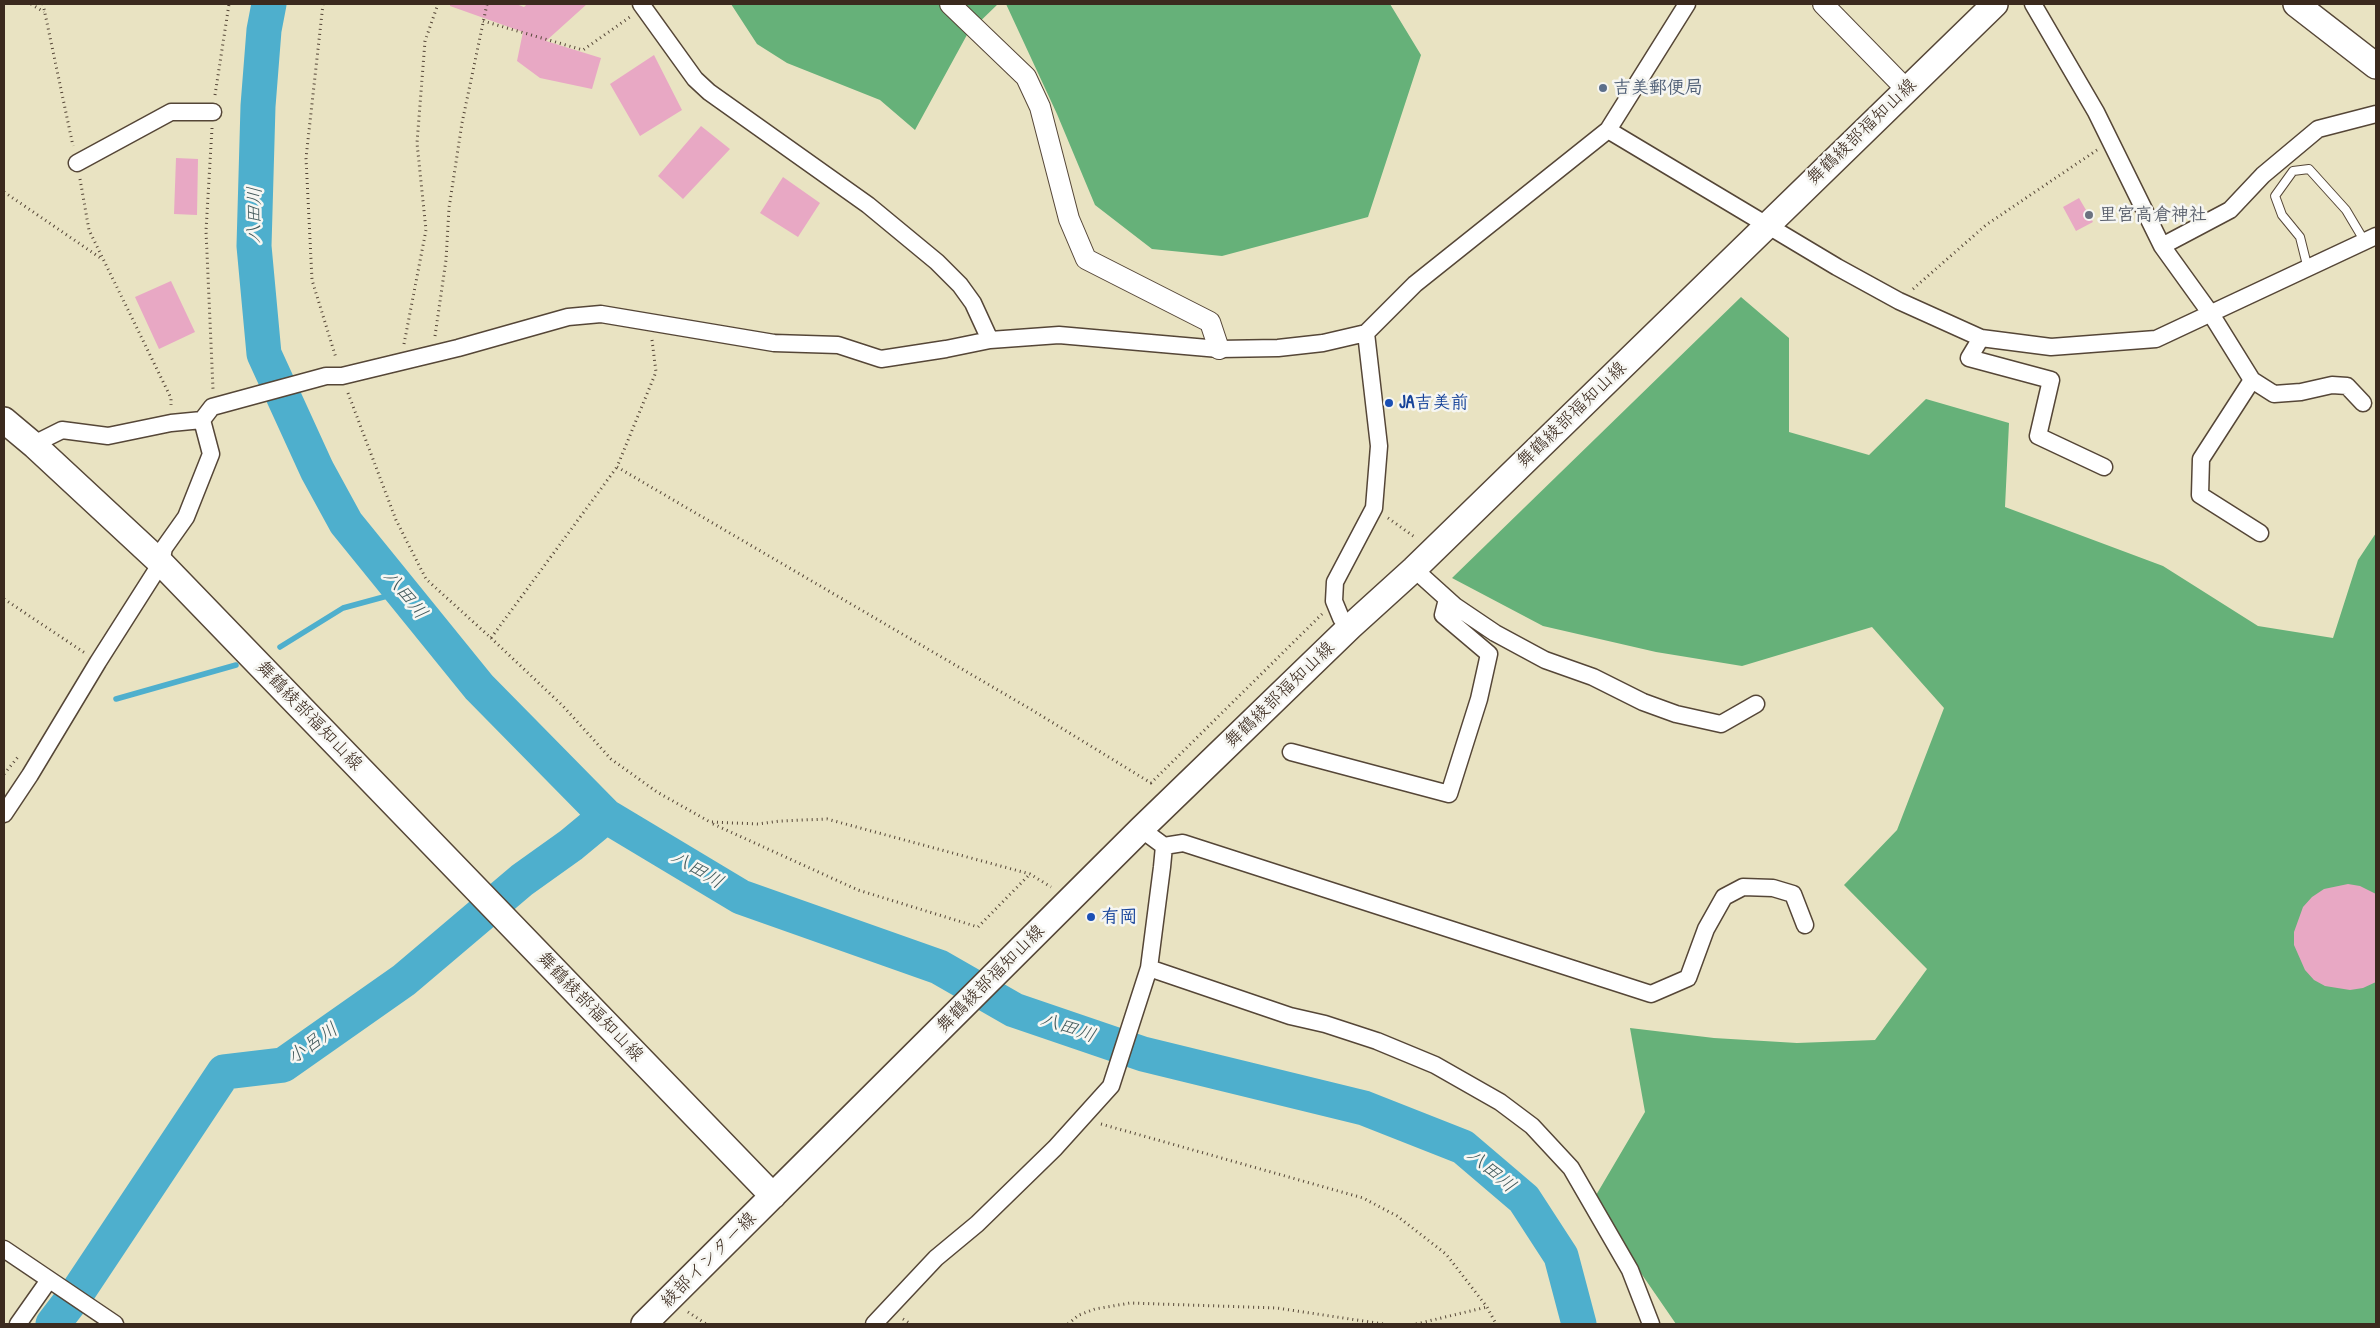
<!DOCTYPE html>
<meta charset="utf-8">
<style>
body{margin:0}
#map{position:relative;width:2380px;height:1328px;overflow:hidden;background:#e9e3c2;font-family:"Patrick Hand",sans-serif}
canvas{display:block}
.frame{position:absolute;inset:0;border:5px solid #3b2a1e;pointer-events:none}
</style>
<div id="map">
<canvas width="2380" height="1328"></canvas>
<div class="frame"></div>
</div>
<script>
const ctx = document.querySelector('canvas').getContext('2d');
ctx.lineJoin = 'round';
function paint(path, color) { ctx.fillStyle = color; ctx.fill(path, 'evenodd'); }
const shape = rows => new Path2D(rows.map(r => 'M' + r).join(''));
function stroke(path, color, width, dash) { ctx.strokeStyle = color; ctx.lineWidth = width; ctx.lineCap = dash ? 'butt' : 'round'; ctx.setLineDash(dash || []); ctx.stroke(path); }
function label(font, color, halo, rows, align = 'center') {
  ctx.font = font + ' "Patrick Hand","Klee One",sans-serif'; ctx.lineWidth = 5; ctx.setLineDash([]); ctx.textBaseline = 'middle'; ctx.strokeStyle = halo; ctx.fillStyle = color; for (const [text, x, y, turn = 0] of rows) {
    ctx.save(); ctx.translate(x, y); ctx.rotate((+turn || 0) * Math.PI / 180); ctx.textAlign = isNaN(turn) ? turn : align; if (halo) ctx.strokeText(text, 0, 0); ctx.fillText(text, 0, 0); ctx.restore();
  }
}
const forest = shape([
 [731,4,998,4,968,33,915,130,880,100,787,63,757,44],
 [1006,4,1390,4,1421,55,1368,217,1222,256,1152,249,1095,205,1057,114],
 [1741,297,1789,338,1789,432,1869,455,1926,399,2009,423,2005,507,2163,566,2258,626,2333,638,2358,560,2376,533,2376,1324,1676,1324,1592,1202,1645,1112,1630,1028,1714,1038,1797,1043,1875,1040,1927,969,1844,885,1897,830,1944,708,1872,627,1742,666,1656,652,1543,626,1452,578]
]);
const stream = shape([
 [280,647,343,608,402,592],
 [116,699,236,665]
]);
const river = shape([
 [269,4,264,30,258,106,254,246,264,354,317,470,346,523,479,687,606,816,741,897,939,967,1014,1010,1143,1054,1364,1108,1463,1147,1524,1199,1561,1256,1579,1324],
 [53,1324,79,1290,224,1072,283,1065,404,980,522,880,571,845,606,816]
]);
const building = shape([
 [450,4,516,4,524,7,527,4,587,4,546,41,601,58,592,89,540,78,517,61,523,32,450,6],
 [654,55,682,110,640,136,610,84],
 [701,126,730,149,683,199,658,176],
 [176,158,198,159,197,215,174,214],
 [783,177,820,203,798,237,760,213],
 [2079,198,2093,222,2076,231,2063,207],
 [171,281,195,332,159,349,135,297],
 [2348,884,2360,886,2376,894,2376,982,2363,988,2350,990,2325,986,2314,980,2305,970,2294,945,2294,932,2303,907,2312,897,2324,889]
]);
const path = shape([
 [31,4,44,12],
 [43,4,73,146],
 [323,4,306,158,312,280,336,358],
 [483,21,583,50,630,17],
 [215,95,229,4],
 [212,128,206,231,213,389],
 [80,179,89,230,171,398,171,405],
 [4,192,102,259],
 [1913,289,1986,225,2097,150],
 [435,336,446,260,449,208,462,123,487,4],
 [652,340,656,372,617,467,1032,710,1151,783,1322,614],
 [404,344,426,230,417,143,425,41,438,4],
 [348,393,396,520,426,579,491,638,617,467],
 [1388,518,1416,538],
 [4,599,85,653],
 [491,638,563,706,611,759,657,792,710,822,758,824,780,821,827,819,1030,874,1051,887],
 [4,774,18,757],
 [713,824,858,890,978,927,1030,874],
 [1101,1124,1363,1198,1397,1216,1446,1254,1487,1307,1496,1324],
 [688,1312,706,1324],
 [903,1319,911,1324],
 [1068,1324,1079,1315,1095,1309,1130,1303,1277,1308,1383,1324],
 [1416,1324,1487,1307]
]);
const service = shape([
 [2308,269,2300,237,2282,215,2275,196,2293,171,2309,169,2346,210,2365,242]
]);
const minor = shape([
 [641,4,695,79,709,92,868,205,937,262,960,285,973,303,990,340],
 [2033,4,2096,112,2162,246,2211,314,2252,380,2274,394,2301,392,2332,385,2347,386,2363,403],
 [1608,130,1837,267,1899,301,1981,338,2051,347,2156,339,2376,236],
 [77,163,171,112,213,112],
 [2162,246,2230,210,2263,175,2318,129,2376,114],
 [1981,338,1969,358,2051,380,2038,436,2104,467],
 [2252,380,2201,459,2200,495,2260,533],
 [35,446,42,440,62,430,108,436,171,423,202,420],
 [1414,569,1455,606,1495,633,1545,660,1593,677,1643,702,1676,714,1721,724,1756,704],
 [1350,627,1341,618,1334,601,1335,582,1374,508,1379,446,1366,333],
 [1291,752,1449,794,1479,699,1489,654,1443,615,1447,599],
 [4,814,30,775,98,662,161,563,164,548,186,517,211,454,202,420,212,407,326,376,342,376,458,348,568,317,601,314,774,343,838,345,881,359,946,349,990,340,1059,335,1219,349,1278,348,1323,343,1366,333,1415,284,1608,130,1687,4],
 [1164,846,1183,843,1651,994,1688,978,1706,929,1724,897,1743,887,1773,888,1793,894,1805,925],
 [1149,968,1290,1016,1325,1024,1377,1041,1435,1065,1500,1102,1532,1126,1571,1168,1630,1270,1651,1324],
 [4,1249,115,1324],
 [18,1324,49,1280],
 [874,1324,936,1258,977,1224,1055,1148,1111,1086,1149,968,1162,867,1164,846,1141,829]
]);
const tertiary = shape([
 [950,4,1026,77,1040,107,1069,219,1086,259,1210,322,1219,349],
 [1823,4,1906,89]
]);
const primary = shape([
 [2296,4,2376,66],
 [4,420,35,446,161,563,773,1196],
 [644,1324,1141,829,1350,627,1414,569,1995,4]
]);
const markers = [
 [1603,88,5,"#5c6f8a"],
 [2089,215,5,"#6b7280"],
 [1389,403,5,"#1a4fb4"],
 [1091,917,5,"#1a4fb4"]
];
const serviceNames = [
 ["吉美郵便局",1613,88]
];
const streetNames = [
 ["舞鶴綾部福知山線",1862,132,-44],
 ["舞鶴綾部福知山線",1572,415,-44],
 ["舞鶴綾部福知山線",1280,695,-44],
 ["舞鶴綾部福知山線",309,716,46],
 ["舞鶴綾部福知山線",991,979,-45],
 ["舞鶴綾部福知山線",590,1007,46],
 ["綾部インター線",709,1260,-45]
];
const worshipNames = [
 ["里宮高倉神社",2099,215]
];
const transitNames = [
 ["JA吉美前",1399,403],
 ["有岡",1101,917]
];
const waterNames = [
 ["八田川",255,215,-89],
 ["八田川",405,595,51],
 ["八田川",697,870,31],
 ["八田川",1068,1028,19],
 ["小呂川",313,1044,-35],
 ["八田川",1491,1171,40]
];
paint(forest, '#66b179');
stroke(stream, '#4eafcd', 5.5);
stroke(river, '#4eafcd', 35);
paint(building, '#e8a8c4');
stroke(service, '#554637', 10);
stroke(minor, '#554637', 19);
stroke(tertiary, '#554637', 22);
stroke(primary, '#554637', 28);
stroke(path, '#554637', 3, [1, 4]);
stroke(service, '#fff', 8);
stroke(minor, '#fff', 16);
stroke(tertiary, '#fff', 20);
stroke(primary, '#fff', 25);
for (const [x, y, r, color] of markers) { const dot = new Path2D(); dot.arc(x, y, r, 0, 2 * Math.PI); ctx.fillStyle = color; ctx.fill(dot); stroke(dot, '#f6f6f2', 2); }
label('bold 18px', '#4e5e75', '#f6f6f2', serviceNames, 'left');
label('18px', '#3b2a1e', '#f6f6f2', streetNames);
label('bold 18px', '#5b616d', '#f6f6f2', worshipNames, 'left');
label('bold 18px', '#164399', '#f6f6f2', transitNames, 'left');
label('italic 19px', '#42595b', '#f6f6f2', waterNames);
</script>
